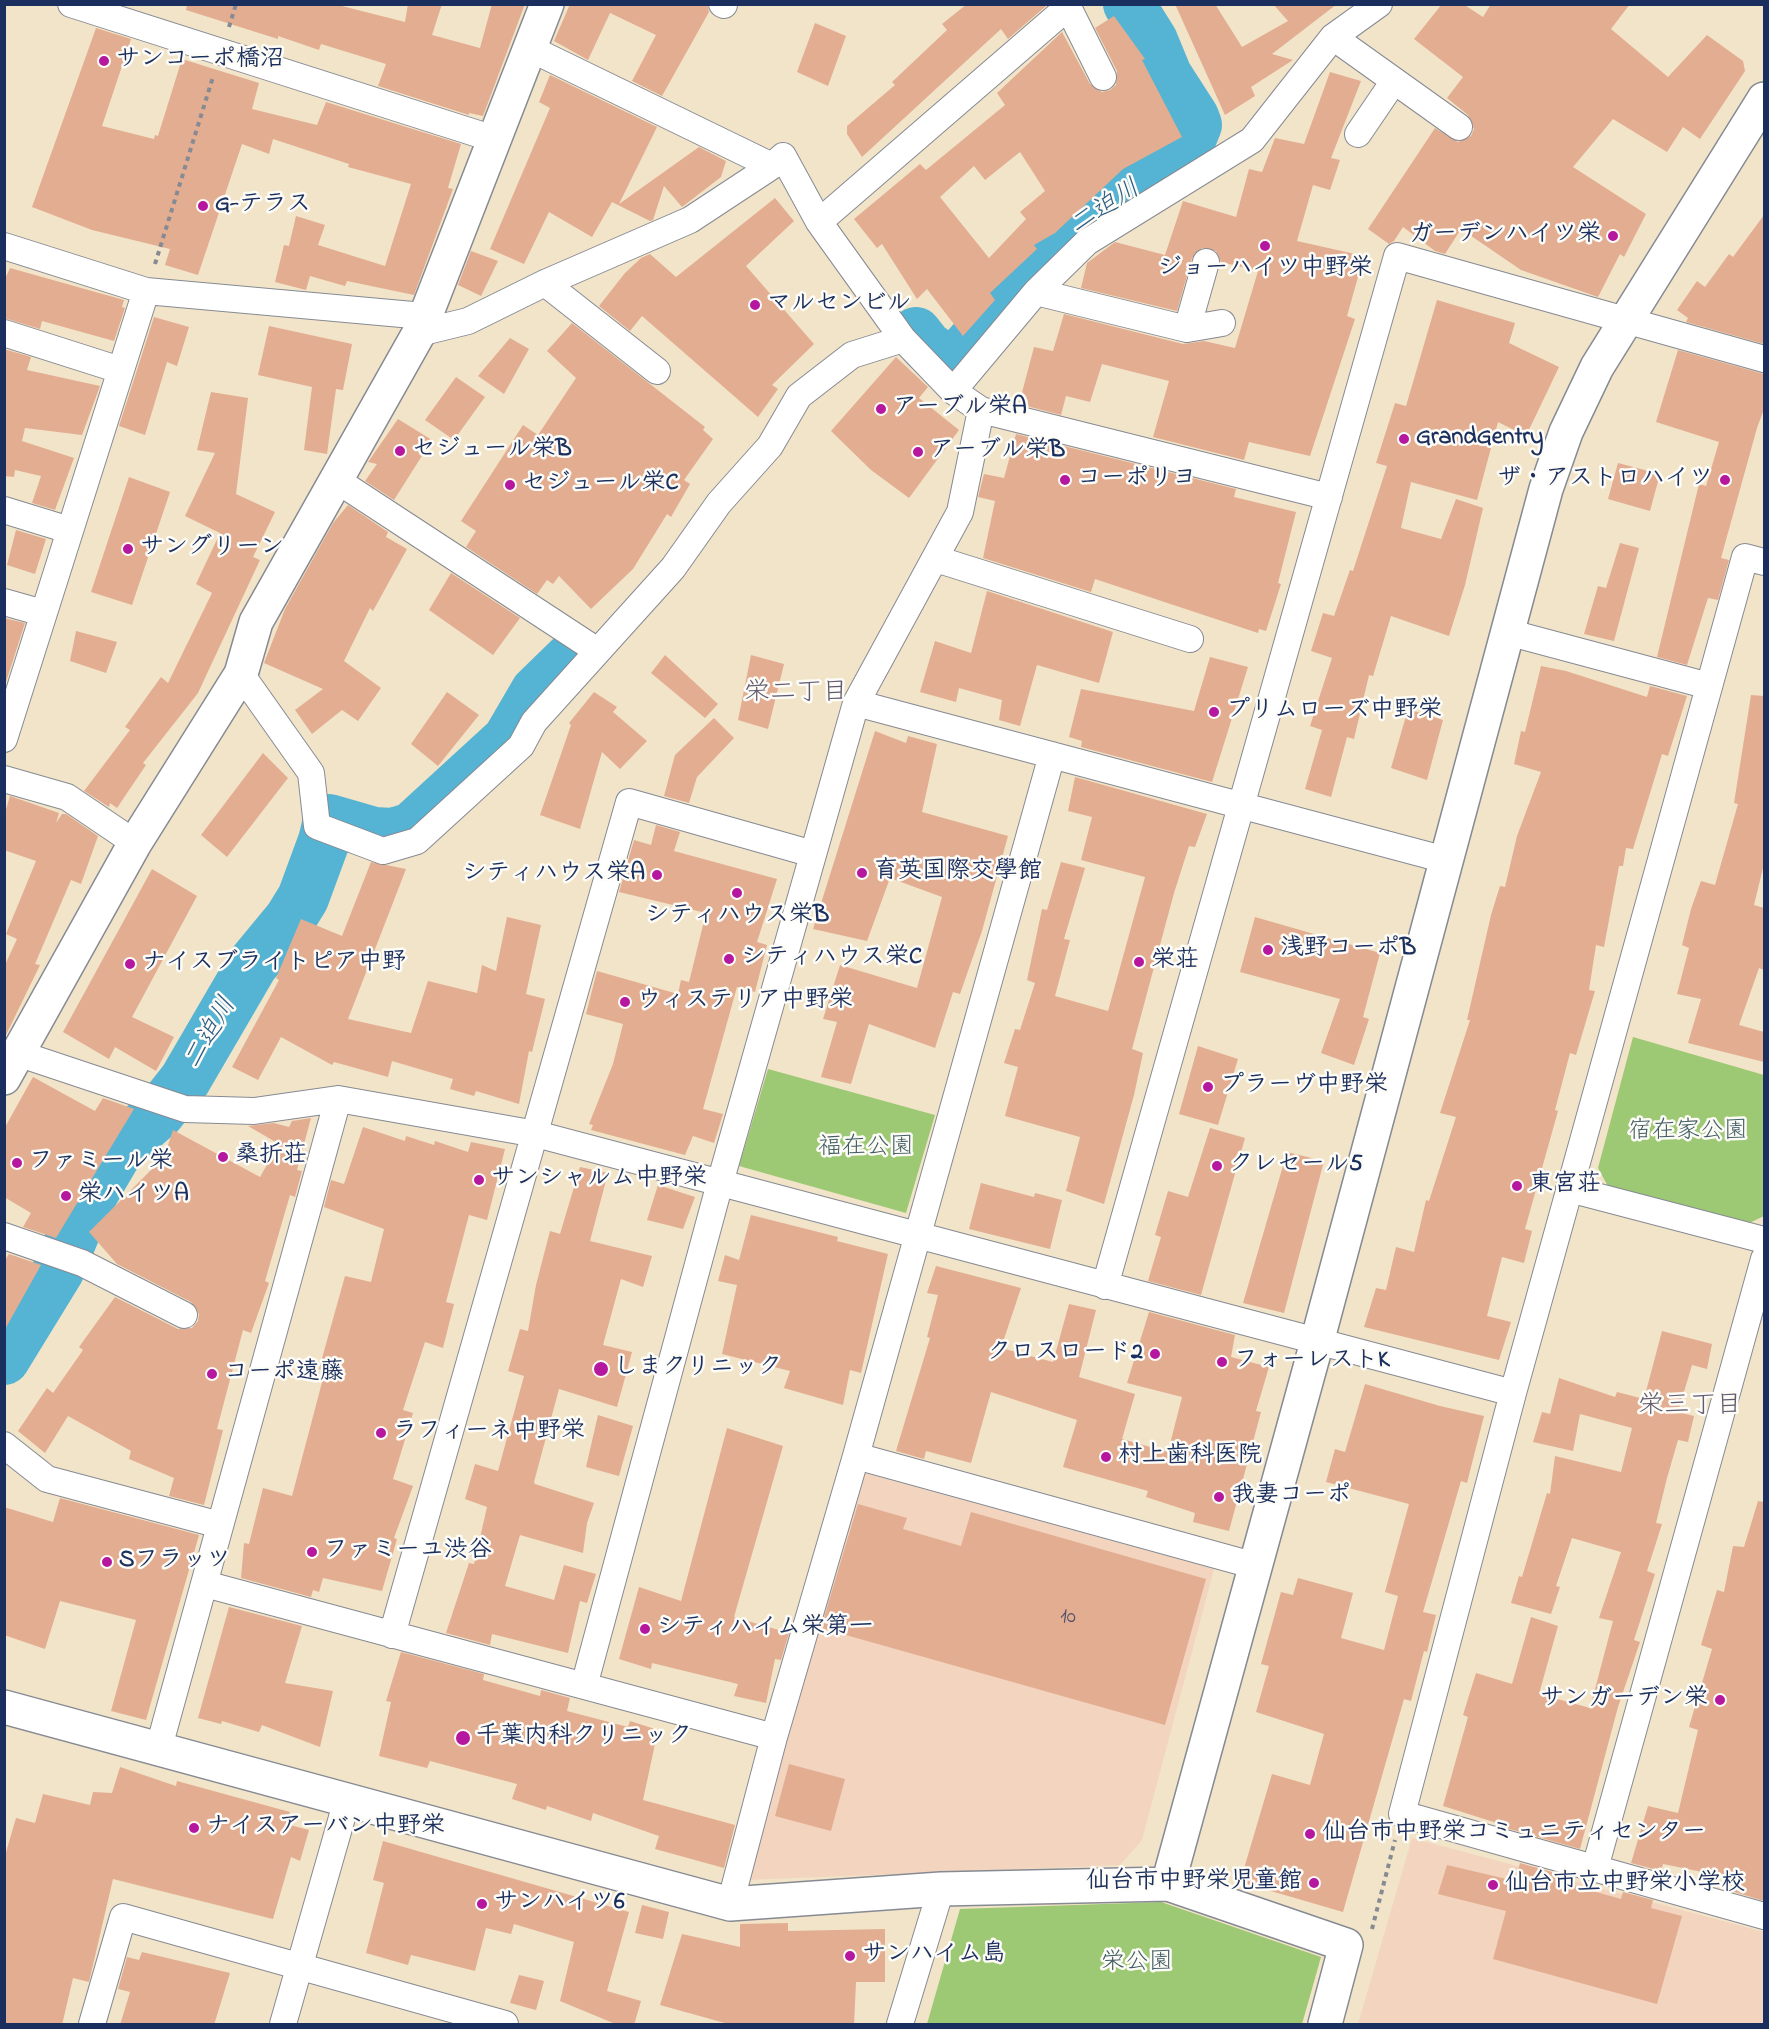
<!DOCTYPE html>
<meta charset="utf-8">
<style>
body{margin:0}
#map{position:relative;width:1769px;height:2029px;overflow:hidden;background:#f2e4c8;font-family:"Indie Flower",sans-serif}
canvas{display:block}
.frame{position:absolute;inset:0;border:6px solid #1b2f5e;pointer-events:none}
</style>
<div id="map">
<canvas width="1769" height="2029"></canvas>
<div class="frame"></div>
</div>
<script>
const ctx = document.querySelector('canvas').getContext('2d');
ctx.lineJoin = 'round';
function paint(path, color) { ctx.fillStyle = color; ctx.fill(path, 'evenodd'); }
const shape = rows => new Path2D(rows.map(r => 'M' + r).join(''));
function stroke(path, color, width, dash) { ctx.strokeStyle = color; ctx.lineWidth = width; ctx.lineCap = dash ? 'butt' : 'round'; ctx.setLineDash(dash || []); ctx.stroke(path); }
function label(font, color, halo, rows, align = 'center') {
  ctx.font = font + ' "Indie Flower","Klee One",sans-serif'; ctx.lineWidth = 5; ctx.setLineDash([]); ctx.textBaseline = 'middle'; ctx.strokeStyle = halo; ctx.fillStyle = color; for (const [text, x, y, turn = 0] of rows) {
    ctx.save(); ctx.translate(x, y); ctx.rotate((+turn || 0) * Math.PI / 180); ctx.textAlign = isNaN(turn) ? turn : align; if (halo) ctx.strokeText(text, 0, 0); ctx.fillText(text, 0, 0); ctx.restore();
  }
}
const built = shape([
 [860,1472,1214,1569,1142,1840,1120,1865,747,1880],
 [1412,1838,1764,1932,1764,2024,1358,2024]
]);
const green = shape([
 [1633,1037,1764,1075,1764,1216,1743,1226,1610,1190,1598,1168],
 [768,1069,935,1115,906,1213,739,1166],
 [1161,1902,1321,1957,1302,2024,927,2024,960,1909]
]);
const river = shape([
 [916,333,927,347,943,358,961,355,1028,279,1045,249,1148,182,1187,147,1196,125,1193,117,1166,75,1152,41,1129,4],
 [4,1359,58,1271,85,1206,119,1148,159,1113,185,1080,252,965,290,919,303,898,324,841,329,820,374,833,393,834,412,828,508,740,536,692,572,657]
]);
const building = shape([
 [187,4,334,4,405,22,408,4,442,4,432,35,480,48,492,4,525,4,483,116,469,113,469,115,378,86,386,64,321,44,319,50,278,36,278,39,186,10],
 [570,4,707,4,709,12,662,96,632,81,656,35,610,13,588,60,554,41],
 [967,4,1046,6,1008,39,1001,29,862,157,847,134,847,126,895,85,892,82,947,30,942,24],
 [1175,4,1215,4,1242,47,1288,21,1273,4,1337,4,1272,54,1293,60,1251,87,1255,96,1225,115],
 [1442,4,1463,4,1483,17,1491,4,1630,4,1611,29,1668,77,1707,35,1743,61,1745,71,1700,139,1683,127,1667,152,1613,119,1573,167,1646,214,1624,257,1620,254,1598,297,1521,270,1461,229,1445,254,1435,251,1403,227,1394,241,1389,244,1368,229,1435,128,1458,142,1471,136,1474,129,1468,115,1447,98,1463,77,1414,39],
 [1114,16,1145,59,1142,60,1182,137,1123,169,1055,233,1034,245,1037,249,990,293,995,300,963,336,927,289,917,299,882,244,877,248,854,219,920,164,926,170,1005,105,997,93,1062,32,1090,84,1102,92,1110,90,1116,85,1117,71,1095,28],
 [1020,152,1045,191,1020,212,1026,219,989,258,940,197,974,166,985,180],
 [815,23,846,36,828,86,797,72],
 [96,28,131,39,102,126,154,139,155,135,158,136,182,59,259,83,252,109,317,125,326,102,461,144,448,188,453,189,414,295,347,281,345,286,310,276,306,290,275,282,284,245,289,246,296,216,325,225,318,245,385,266,411,184,348,167,349,164,273,139,269,154,242,144,198,275,165,265,170,249,92,230,32,207],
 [1330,72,1361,81,1331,158,1340,160,1330,190,1313,185,1297,241,1364,256,1347,316,1355,319,1310,456,1249,442,1244,460,1153,437,1169,381,1102,364,1090,402,1066,396,1061,415,1019,404,1034,347,1053,351,1064,314,1183,344,1204,341,1235,348,1258,271,1221,262,1216,251,1202,248,1192,258,1177,311,1081,288,1087,263,1115,242,1165,255,1183,201,1236,217,1249,169,1262,172,1275,138,1304,144],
 [550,75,657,127,619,204,699,147,726,161,721,177,682,207,664,186,653,220,650,221,612,202,592,237,549,212,524,264,490,249,550,108,539,102],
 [775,198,794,221,746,266,814,344,772,385,778,389,758,417,642,316,630,331,599,306,625,273,641,258,650,254,676,277],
 [1764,215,1764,344,1686,322,1688,318,1677,310,1697,281,1705,287,1729,254,1733,257],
 [471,251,498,261,481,296,458,285],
 [10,268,124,300,122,307,125,308,114,341,42,321,40,329,4,318,4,281],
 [1437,300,1515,323,1509,343,1559,367,1526,436,1498,422,1477,500,1411,482,1401,528,1441,539,1456,499,1483,508,1465,585,1449,636,1391,616,1373,676,1369,675,1354,739,1347,737,1331,797,1305,789,1322,730,1310,726,1332,658,1311,651,1323,613,1334,616,1350,570,1353,571,1387,466,1376,463,1395,403,1406,406],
 [154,317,189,327,177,366,167,362,145,435,119,426],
 [572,323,705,427,703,430,713,439,684,480,690,484,671,517,667,514,633,569,591,609,559,576,553,584,547,580,537,594,466,547,476,531,461,521,523,425,538,435,576,378,547,351],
 [269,326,352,344,343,390,336,389,327,454,304,450,312,387,258,375],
 [510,338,529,349,504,394,478,376],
 [4,349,31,357,27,370,100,386,82,435,25,428,22,441,74,458,55,510,32,503,41,476,15,470,14,477,4,476],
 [1678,350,1764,374,1764,409,1757,428,1721,558,1729,560,1718,600,1708,598,1687,665,1657,657,1699,484,1706,486,1719,442,1656,422],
 [896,357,928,387,919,398,959,430,909,498,871,470,831,431],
 [456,377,485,397,454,440,425,420],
 [211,392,248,398,236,494,275,512,253,557,260,560,198,693,143,763,146,765,117,808,110,803,109,807,84,791,130,730,125,727,161,677,168,683,212,593,196,584,220,533,185,516,215,453,197,450],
 [398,419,432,440,394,500,365,481,377,464,368,462],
 [1016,434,1236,489,1234,497,1296,512,1278,583,1281,584,1266,631,1259,629,1258,633,1095,579,1091,592,983,558,995,501,978,497,984,474,1004,478],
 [1618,463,1660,474,1650,511,1608,499],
 [129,477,170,492,132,605,91,592],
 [348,505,388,532,386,537,407,549,373,611,370,608,344,661,381,688,358,721,342,710,312,734,295,710,323,689,264,663,285,609,333,523],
 [16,530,46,539,35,574,7,565],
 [1620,543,1639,548,1614,641,1584,634,1598,586,1606,588],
 [451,573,520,618,493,655,429,610],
 [987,591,1113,632,1099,683,1037,665,1020,726,999,720,1002,700,959,688,956,702,920,692,935,641,971,653],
 [4,618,25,623,6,682,4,682],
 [76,631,117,642,106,673,70,661],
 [665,655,718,704,705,718,651,673],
 [751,655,784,664,768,729,738,720],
 [1210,657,1248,667,1212,782,1081,747,1082,741,1069,737,1081,689,1194,711],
 [1541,666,1566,671,1647,697,1650,686,1687,696,1668,756,1662,754,1633,849,1626,848,1623,866,1619,866,1604,947,1596,945,1589,990,1595,991,1576,1055,1570,1053,1555,1110,1558,1111,1525,1229,1532,1231,1524,1263,1502,1257,1487,1316,1511,1322,1499,1360,1364,1327,1376,1288,1386,1290,1396,1247,1414,1252,1426,1200,1429,1201,1456,1117,1440,1113,1470,1020,1467,1020,1491,915,1500,886,1505,887,1517,836,1541,772,1514,764,1521,731,1525,732],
 [447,692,479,715,438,766,411,744],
 [594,692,617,707,613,712,647,741,620,769,602,752,580,829,540,815,571,725,569,723],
 [1751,695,1764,696,1764,864,1754,905,1764,908,1764,970,1759,968,1739,1025,1764,1032,1764,1062,1688,1043,1701,999,1677,994,1689,948,1682,945,1691,909,1701,881,1715,885,1738,804,1734,803],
 [1408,709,1443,720,1427,780,1391,768],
 [714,718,734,738,697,777,689,803,664,796,675,755],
 [875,731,906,743,908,736,937,744,922,812,1008,836,982,931,960,994,953,992,935,1048,869,1024,851,1084,821,1077,837,1022,823,1019,840,965,917,988,942,897,890,878,867,941,813,929],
 [263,753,288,778,227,857,201,835],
 [1075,777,1207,814,1195,847,1189,846,1174,893,1132,1049,1143,1053,1134,1095,1104,1204,1066,1191,1080,1137,1005,1116,1018,1067,1004,1063,1015,1029,1020,1030,1035,983,1027,980,1042,909,1047,910,1061,862,1085,868,1064,939,1070,940,1055,996,1108,1011,1145,877,1081,860,1092,817,1068,811],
 [10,796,59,813,56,823,62,814,66,814,98,836,81,884,71,880,35,964,40,965,4,1039,4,967,17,939,6,934,36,861,4,850,4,816],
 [656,825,680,832,674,851,777,879,757,942,767,945,755,992,737,987,703,1109,723,1114,714,1143,693,1136,685,1155,591,1130,593,1125,589,1124,613,1064,623,1024,586,1014,597,971,678,994,681,980,689,982,706,913,619,892,634,840,651,845],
 [371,862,406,869,348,1019,411,1033,428,981,477,993,482,965,496,971,507,917,541,925,526,994,545,999,532,1052,529,1051,519,1104,476,1091,474,1096,450,1089,453,1079,392,1061,388,1077,334,1062,332,1065,281,1037,258,1080,232,1067,279,980,276,978,301,919,342,936],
 [152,869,197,896,132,1017,174,1037,156,1071,115,1047,109,1059,63,1032],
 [1255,917,1380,953,1363,1017,1369,1019,1354,1065,1321,1053,1340,999,1240,972],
 [1198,1046,1238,1059,1218,1125,1179,1114],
 [33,1077,95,1111,103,1098,134,1109,56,1238,23,1227,31,1213,4,1197,4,1129],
 [311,1118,297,1170,302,1171,295,1197,290,1195,265,1281,269,1283,251,1333,243,1330,217,1429,223,1430,204,1505,169,1496,174,1478,129,1459,131,1451,68,1416,45,1453,18,1431,47,1388,53,1393,83,1350,79,1347,115,1297,178,1329,192,1328,198,1321,199,1314,191,1302,117,1264,89,1232,164,1157,173,1130,260,1177,279,1144,248,1126,274,1123,289,1127,292,1121],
 [363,1127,405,1141,406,1136,434,1145,435,1141,468,1152,471,1142,505,1149,487,1220,469,1215,446,1302,454,1304,443,1348,425,1342,403,1410,413,1413,393,1479,413,1486,394,1538,397,1539,382,1591,323,1578,319,1592,313,1590,311,1597,241,1578,244,1543,249,1544,263,1488,292,1496,325,1371,319,1369,345,1276,371,1282,384,1229,324,1207,331,1180,344,1184],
 [1210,1128,1245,1138,1201,1295,1148,1281,1161,1237,1155,1235,1168,1191,1188,1197],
 [1287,1152,1324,1161,1284,1313,1243,1303],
 [580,1167,608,1173,590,1241,652,1256,643,1287,621,1279,603,1345,632,1352,617,1407,559,1389,534,1482,535,1484,594,1503,587,1523,583,1553,520,1535,505,1586,554,1600,564,1565,596,1574,587,1603,580,1601,568,1653,492,1634,490,1645,446,1633,469,1563,474,1564,487,1507,465,1499,475,1464,498,1471,524,1376,508,1371,520,1329,528,1331,536,1285,550,1231,560,1234],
 [981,1183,1034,1197,1035,1193,1062,1200,1050,1249,969,1229],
 [658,1185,695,1197,683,1229,647,1220],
 [751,1215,838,1237,837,1241,888,1254,861,1373,850,1370,843,1405,784,1388,790,1371,722,1354,737,1285,718,1281,725,1255,739,1260],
 [9,1254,41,1265,4,1331,4,1262],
 [936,1266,1021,1288,1001,1348,1053,1362,1069,1304,1096,1310,1079,1377,1135,1394,1122,1439,1168,1452,1182,1397,1127,1383,1149,1312,1235,1335,1231,1357,1269,1367,1256,1411,1261,1412,1229,1531,1193,1522,1195,1513,1146,1497,1148,1491,1063,1467,1077,1420,991,1392,971,1463,926,1451,924,1459,896,1451,930,1338,927,1337,938,1295,927,1293],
 [1662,1331,1712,1344,1707,1369,1692,1365,1678,1412,1694,1416,1688,1442,1678,1440,1667,1478,1656,1523,1662,1524,1647,1571,1655,1574,1634,1640,1640,1642,1618,1707,1580,1849,1499,1826,1500,1824,1443,1806,1468,1717,1463,1715,1476,1673,1512,1684,1531,1617,1558,1626,1539,1694,1590,1708,1613,1621,1599,1618,1621,1552,1572,1538,1556,1586,1560,1587,1551,1614,1511,1603,1519,1576,1522,1577,1547,1493,1550,1494,1555,1456,1621,1472,1632,1428,1580,1414,1573,1451,1533,1442,1542,1412,1550,1414,1559,1378,1615,1397,1617,1392,1644,1399],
 [1365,1384,1440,1406,1484,1416,1467,1483,1461,1481,1423,1612,1436,1615,1427,1652,1424,1651,1411,1701,1404,1699,1343,1912,1240,1882,1272,1774,1310,1785,1324,1734,1256,1712,1269,1666,1261,1664,1281,1592,1293,1595,1298,1578,1353,1593,1341,1638,1384,1650,1398,1596,1385,1592,1409,1504,1326,1482,1335,1449,1345,1452],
 [598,1415,633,1426,619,1476,586,1467],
 [727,1428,783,1446,734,1617,789,1633,781,1660,775,1659,766,1703,734,1696,738,1684,652,1663,651,1669,619,1659,639,1587,681,1601],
 [60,1498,199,1535,146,1720,111,1711,136,1620,60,1601,45,1649,4,1635,4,1507,53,1522],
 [1758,1501,1764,1502,1764,1901,1728,1890,1732,1878,1663,1864,1661,1871,1631,1863,1648,1806,1678,1813,1698,1730,1689,1727,1712,1649,1701,1645,1717,1590,1724,1592,1733,1546,1744,1547],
 [858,1504,907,1518,903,1529,961,1546,971,1512,1206,1579,1165,1725,821,1628],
 [229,1607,302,1626,285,1683,333,1691,320,1747,262,1725,259,1732,222,1721,221,1724,198,1718],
 [401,1652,484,1674,483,1680,540,1696,541,1690,570,1698,567,1711,628,1727,630,1721,658,1730,643,1800,735,1825,724,1868,655,1849,659,1836,593,1813,591,1821,547,1806,546,1810,512,1799,517,1784,430,1761,427,1768,379,1756,391,1702,386,1701],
 [789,1764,845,1779,831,1831,775,1816],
 [120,1767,176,1786,177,1781,290,1812,286,1824,309,1830,300,1861,291,1857,273,1919,113,1879,89,1982,73,1978,62,2025,4,2025,4,1859,16,1818,35,1823,43,1794,90,1805,93,1792,112,1793],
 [383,1841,629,1912,607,1991,641,2001,634,2025,618,2025,560,2001,574,1942,514,1924,511,1934,486,1928,475,1971,411,1955,408,1965,366,1953,384,1883,373,1880],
 [1520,1863,1573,1878,1571,1885,1621,1899,1623,1892,1653,1900,1651,1908,1682,1916,1657,2004,1493,1959,1506,1911,1438,1894,1447,1865,1515,1881],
 [642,1905,669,1912,663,1939,635,1933],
 [788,1923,788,1931,885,1929,885,1982,856,1982,854,2025,732,2025,660,2005,682,1934,740,1947,740,1924],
 [142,1952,230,1973,214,2025,120,2025,130,1992,118,1989,127,1957,139,1960],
 [519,1975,544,1981,536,2010,510,2003]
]);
const path = shape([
 [229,27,236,4],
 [155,264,213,77],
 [1372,1929,1395,1840]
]);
const minor = shape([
 [71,4,494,139],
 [722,4,724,5],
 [1333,37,1459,127],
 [529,48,772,166,783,156,819,222,903,339,953,391,981,410,960,512,856,703,720,1183,584,1686],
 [1358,134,1394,81],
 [819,222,1068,7,1103,77],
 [4,246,146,291,4,739],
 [545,283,657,371],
 [146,291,424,316],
 [1036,292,1187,329,1222,323],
 [1187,329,1206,262],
 [4,333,120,370],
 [419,333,468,321,545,283,690,220,772,166],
 [953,391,1036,292,1087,242,1252,140,1333,37,1379,4],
 [981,410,1329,497],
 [338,481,596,650],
 [4,510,69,530],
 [936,559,1190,639],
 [1764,562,1745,557,1513,1393,1402,1814,1764,1916],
 [4,602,43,613],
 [1507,632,1709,686],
 [241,674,311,773,317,826,383,851,417,841,521,746,534,722,673,568,719,503,770,446,799,396,852,355,903,339],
 [856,703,1446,860],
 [4,779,67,797,135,843],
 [20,1054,185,1109,254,1111,338,1099,536,1134,1513,1393],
 [1569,1189,1764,1240],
 [4,1236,82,1263,184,1315],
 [1105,1286,1397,256,1764,359],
 [4,1445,47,1479,220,1525],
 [856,1456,1256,1566],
 [205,1584,774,1737],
 [392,1635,629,802,813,854],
 [159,1747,338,1099],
 [1595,1868,1764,1259],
 [730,1904,774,1737,856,1456,1052,755],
 [92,2024,123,1917,505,2024],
 [283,2024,347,1800],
 [900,2024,941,1889]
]);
const tertiary = shape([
 [4,1078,135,843,241,674,256,622,419,333,547,4],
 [4,1707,730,1904,941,1889,1168,1884,1317,1342,1546,489,1566,432,1597,367,1764,99],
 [1168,1884,1346,1945,1325,2024]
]);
const markers = [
 [104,61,6,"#b5179e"],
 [203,206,6,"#b5179e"],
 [1613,236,6,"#b5179e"],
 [1265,246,6,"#b5179e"],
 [755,305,6,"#b5179e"],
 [881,409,6,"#b5179e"],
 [1404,439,6,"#b5179e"],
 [400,451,6,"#b5179e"],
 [918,452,6,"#b5179e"],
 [1065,480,6,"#b5179e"],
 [1725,480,6,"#b5179e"],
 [510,485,6,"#b5179e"],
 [128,549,6,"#b5179e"],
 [1214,712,6,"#b5179e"],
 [862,873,6,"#b5179e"],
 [657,875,6,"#b5179e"],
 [737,893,6,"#b5179e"],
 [1268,950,6,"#b5179e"],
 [729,959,6,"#b5179e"],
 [1139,962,6,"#b5179e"],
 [130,964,6,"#b5179e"],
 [625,1002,6,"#b5179e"],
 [1208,1087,6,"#b5179e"],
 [223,1157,6,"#b5179e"],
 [17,1163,6,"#b5179e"],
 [1217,1166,6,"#b5179e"],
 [479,1180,6,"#b5179e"],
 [1517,1186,6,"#b5179e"],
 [66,1196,6,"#b5179e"],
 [1155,1354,6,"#b5179e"],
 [1222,1362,6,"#b5179e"],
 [601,1369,8,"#b5179e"],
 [212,1374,6,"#b5179e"],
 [381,1433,6,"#b5179e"],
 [1106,1457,6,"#b5179e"],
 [1219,1497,6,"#b5179e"],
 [312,1552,6,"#b5179e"],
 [107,1562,6,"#b5179e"],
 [645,1629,6,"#b5179e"],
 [1720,1700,6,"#b5179e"],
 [463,1738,8,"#b5179e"],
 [194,1828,6,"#b5179e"],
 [1310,1834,6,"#b5179e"],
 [1314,1883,6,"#b5179e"],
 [1493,1885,6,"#b5179e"],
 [482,1904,6,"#b5179e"],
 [850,1956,6,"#b5179e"]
];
const numberNames = [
 ["10",1068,1619]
];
const poiNames = [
 ["サンコーポ橋沼",116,61],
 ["G-テラス",215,206],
 ["ガーデンハイツ栄",1601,236,"right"],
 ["ジョーハイツ中野栄",1265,270,"center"],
 ["マルセンビル",767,305],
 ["アーブル栄A",893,409],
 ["GrandGentry",1416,439],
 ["セジュール栄B",412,451],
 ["アーブル栄B",930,452],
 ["コーポリヨ",1077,480],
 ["ザ・アストロハイツ",1713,480,"right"],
 ["セジュール栄C",522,485],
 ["サングリーン",140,549],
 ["プリムローズ中野栄",1226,712],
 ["育英国際交學館",874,873],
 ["シティハウス栄A",645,875,"right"],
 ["シティハウス栄B",737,917,"center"],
 ["浅野コーポB",1280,950],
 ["シティハウス栄C",741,959],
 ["栄荘",1151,962],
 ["ナイスブライトピア中野",142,964],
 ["ウィステリア中野栄",637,1002],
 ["プラーヴ中野栄",1220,1087],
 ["桑折荘",235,1157],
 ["ファミール栄",29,1163],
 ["クレセール5",1229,1166],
 ["サンシャルム中野栄",491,1180],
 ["東宮荘",1529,1186],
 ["栄ハイツA",78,1196],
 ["クロスロード2",1143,1354,"right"],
 ["フォーレストK",1234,1362],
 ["しまクリニック",614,1369],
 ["コーポ遠藤",224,1374],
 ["ラフィーネ中野栄",393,1433],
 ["村上歯科医院",1118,1457],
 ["我妻コーポ",1231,1497],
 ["ファミーユ渋谷",324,1552],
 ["Sフラッツ",119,1562],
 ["シティハイム栄第一",657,1629],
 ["サンガーデン栄",1708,1700,"right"],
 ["千葉内科クリニック",476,1738],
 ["ナイスアーバン中野栄",206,1828],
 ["仙台市中野栄コミュニティセンター",1322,1834],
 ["仙台市中野栄児童館",1302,1883,"right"],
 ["仙台市立中野栄小学校",1505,1885],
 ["サンハイツ6",494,1904],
 ["サンハイム島",862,1956]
];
const parkNames = [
 ["宿在家公園",1688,1133],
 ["福在公園",866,1149],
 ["栄公園",1137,1964]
];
const waterNames = [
 ["二迫川",1106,209,-33],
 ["二迫川",212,1034,-60]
];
const neighbourhoodNames = [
 ["栄二丁目",796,695],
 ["栄三丁目",1690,1408]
];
paint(built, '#f3d4bf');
paint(green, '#9dc874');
stroke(river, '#55b4d3', 52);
paint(building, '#e3ad91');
stroke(minor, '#868a93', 28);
stroke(tertiary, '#868a93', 36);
stroke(path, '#868a93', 4, [4.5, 4.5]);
stroke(minor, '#fff', 26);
stroke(tertiary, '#fff', 33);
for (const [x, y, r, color] of markers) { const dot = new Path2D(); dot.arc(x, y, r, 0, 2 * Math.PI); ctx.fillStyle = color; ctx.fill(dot); stroke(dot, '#fdfcf7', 2); }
label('21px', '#4d4e6b', null, numberNames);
label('bold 24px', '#1b2f5e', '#fdfcf7', poiNames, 'left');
label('24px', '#425d65', '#fdfcf7', parkNames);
label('italic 26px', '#2f5e87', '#fdfcf7', waterNames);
label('26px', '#615b70', '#fdfcf7', neighbourhoodNames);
</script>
